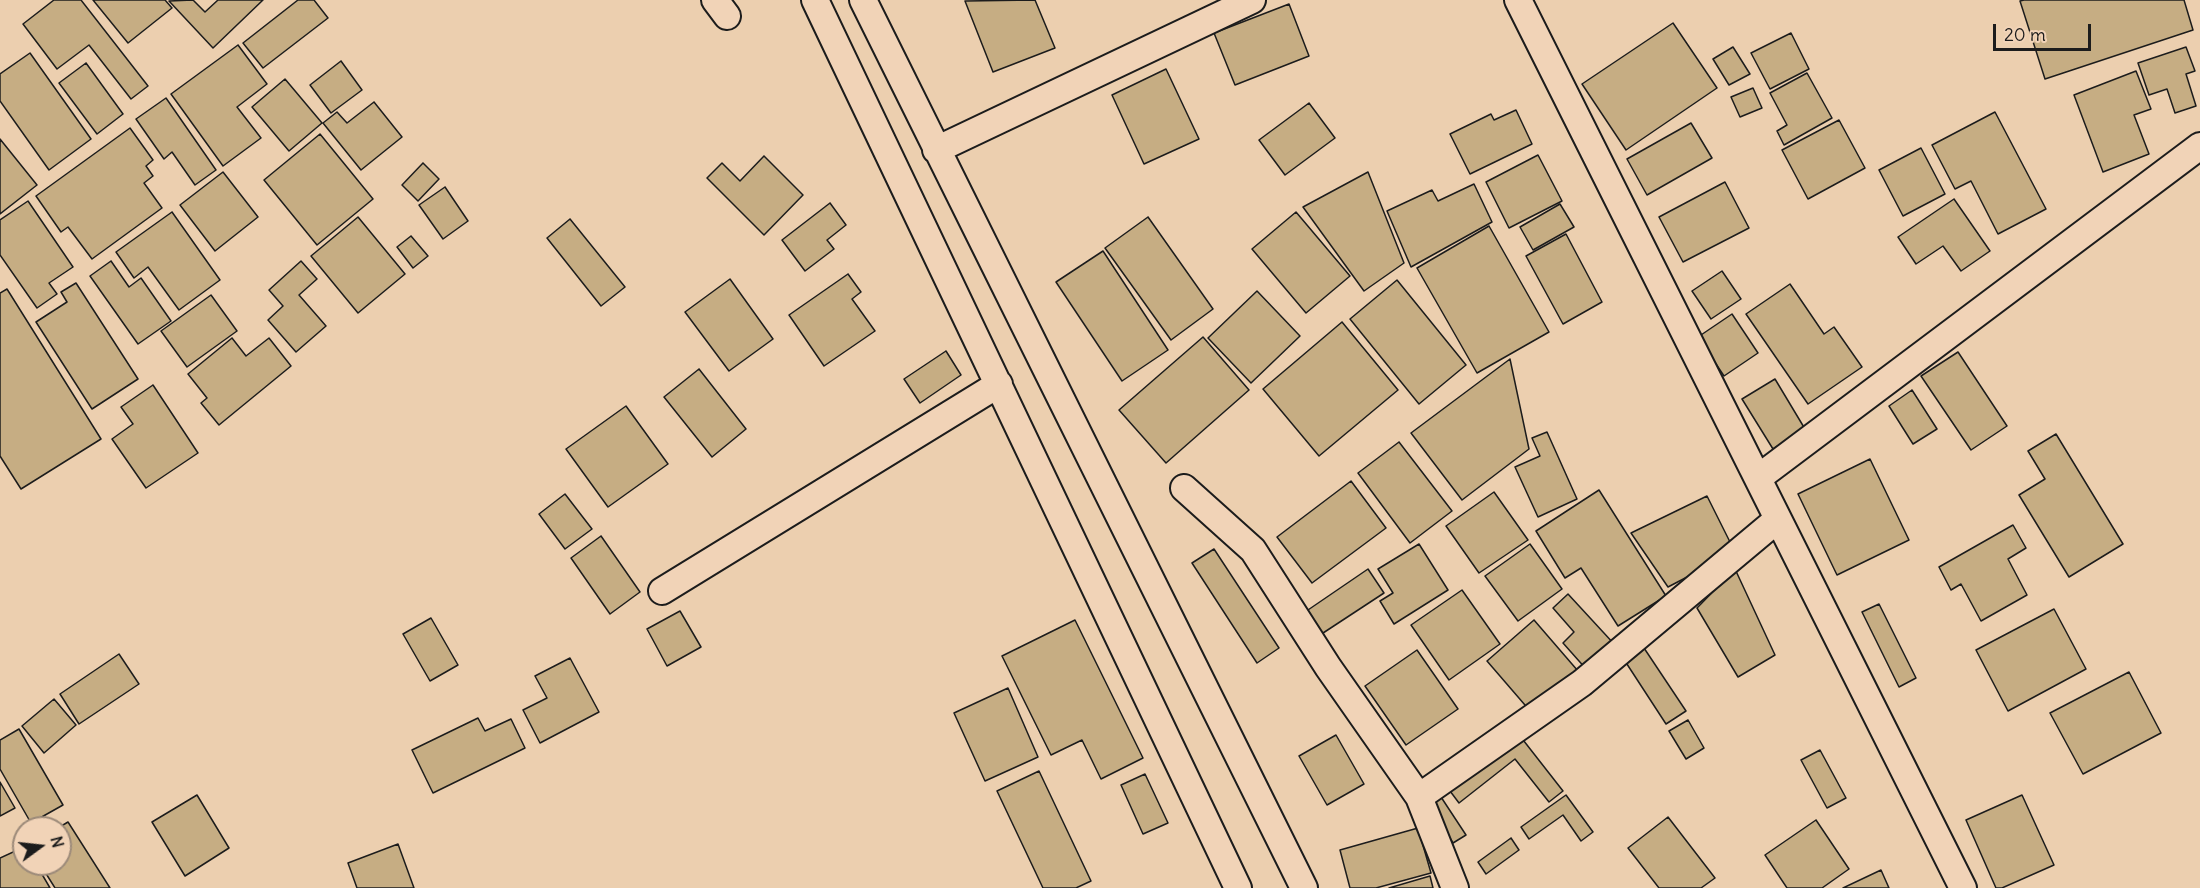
<!DOCTYPE html>
<style>
body{margin:0}
#map{position:relative;width:2200px;height:888px;overflow:hidden;background:#eccfaf;font-family:Delius,sans-serif}
canvas{display:block}
.north{position:absolute;left:12px;top:816px;width:60px;height:60px;box-sizing:border-box;background:#f1d3b7;border:2px solid #9c8a79;border-radius:50%;rotate:75deg;font-size:16px;font-weight:700;line-height:24px;text-align:center;color:#1c1c1c}
.north::after{content:'';display:block;margin:auto;width:21px;height:27px;background:#1c1c1c;clip-path:polygon(50% 0,100% 100%,50% 72%,0 100%)}
.scale{position:absolute;left:1993px;top:24px;width:98px;height:27px;box-sizing:border-box;border:3px solid #1c1c1c;border-top:0;padding-left:8px;font-size:18px;line-height:21px;white-space:nowrap;color:#1c1c1c;-webkit-text-stroke:4px #f1d3b7;paint-order:stroke}
</style>
<div id="map">
<canvas width="2200" height="888"></canvas>
<div class="north">N</div>
<div class="scale">20 m</div>
</div>
<script>
const ctx = document.querySelector('canvas').getContext('2d');
ctx.lineJoin = 'round';
function paint(path, color) { ctx.fillStyle = color; ctx.fill(path, 'evenodd'); }
const shape = rows => new Path2D(rows.map(r => 'M' + r).join(''));
function stroke(path, color, width, dash) { ctx.strokeStyle = color; ctx.lineWidth = width; ctx.lineCap = dash ? 'butt' : 'round'; ctx.setLineDash(dash || []); ctx.stroke(path); }
const building = shape([
 [54,0,81,0,148,86,131,99,89,45,57,69,23,24,54,0],
 [93,0,165,0,172,8,128,43,93,0],
 [193,0,205,12,218,0,263,0,213,48,169,1,193,0],
 [298,0,314,0,328,18,263,68,243,43,298,0],
 [1035,0,1055,48,993,72,965,1,1035,0],
 [2024,0,2184,0,2193,30,2045,79,2020,1,2024,0],
 [1289,4,1309,56,1235,85,1214,33,1289,4],
 [1673,23,1717,88,1626,150,1582,84,1673,23],
 [1791,33,1809,69,1770,89,1751,53,1791,33],
 [238,45,267,84,237,107,261,138,223,166,171,94,238,45],
 [1733,47,1750,74,1729,85,1713,59,1733,47],
 [2186,47,2195,71,2186,74,2196,106,2175,113,2167,89,2149,95,2138,63,2186,47],
 [30,53,91,139,49,170,0,101,0,74,30,53],
 [341,61,362,90,331,113,310,85,341,61],
 [86,63,123,114,97,134,59,83,86,63],
 [1166,69,1199,139,1144,164,1112,95,1166,69],
 [2136,71,2151,109,2134,115,2149,154,2103,172,2074,95,2136,71],
 [1807,73,1832,118,1784,145,1777,131,1787,125,1770,93,1807,73],
 [285,79,322,123,289,151,252,107,285,79],
 [1753,88,1762,108,1740,117,1731,97,1753,88],
 [166,98,216,170,195,185,172,152,164,159,136,119,166,98],
 [374,102,402,137,361,170,323,123,337,112,347,123,374,102],
 [1309,103,1335,138,1285,175,1259,140,1309,103],
 [1516,110,1532,144,1470,174,1450,134,1491,114,1494,120,1516,110],
 [1995,112,2046,209,1998,234,1971,181,1955,189,1932,145,1995,112],
 [1839,120,1865,168,1808,199,1782,150,1839,120],
 [1691,123,1712,158,1647,195,1627,159,1691,123],
 [130,128,153,160,146,166,153,176,144,183,162,208,92,259,68,227,61,232,36,196,130,128],
 [320,134,373,199,317,245,264,180,320,134],
 [0,139,37,185,0,214,0,139],
 [1921,148,1945,194,1903,216,1879,170,1921,148],
 [1538,155,1562,201,1509,228,1486,182,1538,155],
 [764,156,803,195,764,235,707,178,722,163,740,181,764,156],
 [423,163,439,179,418,201,402,185,423,163],
 [223,172,258,217,215,251,180,205,223,172],
 [1368,172,1404,263,1364,291,1303,207,1368,172],
 [1725,182,1749,228,1683,262,1659,217,1725,182],
 [1474,184,1492,222,1411,267,1387,211,1432,190,1438,201,1474,184],
 [445,187,468,221,443,239,419,205,445,187],
 [1954,199,1990,251,1961,271,1943,246,1916,264,1898,237,1954,199],
 [28,201,73,267,49,283,57,294,37,308,0,255,0,220,28,201],
 [830,203,846,225,827,240,834,249,805,271,782,240,830,203],
 [1560,204,1574,227,1533,250,1520,227,1560,204],
 [172,212,220,280,179,310,148,267,134,278,116,252,172,212],
 [1296,212,1350,276,1306,313,1252,249,1296,212],
 [358,217,405,274,358,313,311,256,358,217],
 [1148,217,1213,309,1171,340,1105,248,1148,217],
 [570,219,625,287,601,306,547,238,570,219],
 [1489,226,1549,332,1477,373,1417,268,1489,226],
 [1566,234,1602,302,1563,324,1526,256,1566,234],
 [411,236,428,256,413,268,397,247,411,236],
 [1103,251,1168,350,1122,381,1056,282,1103,251],
 [111,261,129,287,141,278,171,321,138,344,90,276,111,261],
 [301,261,317,279,299,295,326,326,296,352,268,320,283,306,269,290,301,261],
 [1722,271,1741,299,1711,319,1692,291,1722,271],
 [848,274,861,292,852,299,875,331,824,366,789,315,848,274],
 [730,279,773,339,729,371,685,312,730,279],
 [1397,280,1466,365,1419,404,1350,319,1397,280],
 [76,283,138,379,92,409,36,322,67,302,61,292,76,283],
 [1790,284,1824,334,1834,327,1862,367,1808,404,1746,314,1790,284],
 [7,289,101,439,21,489,0,456,0,293,7,289],
 [1257,291,1300,336,1251,383,1208,338,1257,291],
 [211,295,237,331,187,367,161,331,211,295],
 [1732,314,1758,353,1724,376,1698,337,1732,314],
 [1342,322,1398,390,1319,456,1263,389,1342,322],
 [1203,337,1249,390,1166,463,1119,410,1203,337],
 [232,338,246,356,269,338,291,366,219,425,201,403,207,398,188,374,232,338],
 [946,351,961,375,920,403,904,379,946,351],
 [1958,352,2007,426,1971,450,1921,376,1958,352],
 [1510,359,1529,449,1462,500,1411,433,1510,359],
 [699,369,746,429,712,457,664,397,699,369],
 [1775,379,1805,429,1773,449,1742,399,1775,379],
 [153,385,198,453,146,488,112,439,133,424,121,407,153,385],
 [1912,390,1937,429,1913,444,1889,406,1912,390],
 [626,406,668,464,608,507,566,449,626,406],
 [1547,432,1577,499,1538,517,1515,467,1540,456,1532,438,1547,432],
 [2056,434,2123,544,2069,577,2019,495,2045,479,2028,451,2056,434],
 [1399,442,1452,511,1410,543,1358,473,1399,442],
 [1870,459,1909,540,1837,575,1798,494,1870,459],
 [1351,481,1386,528,1312,583,1277,537,1351,481],
 [1599,490,1666,596,1618,626,1581,568,1565,578,1536,531,1599,490],
 [1494,492,1528,540,1479,573,1446,526,1494,492],
 [565,494,592,529,565,549,539,514,565,494],
 [1707,496,1735,552,1668,587,1631,533,1707,496],
 [2013,525,2026,548,2008,559,2027,595,1981,621,1961,584,1951,590,1939,567,2013,525],
 [601,536,640,592,610,614,571,558,601,536],
 [1419,544,1448,590,1394,624,1380,601,1393,593,1378,569,1419,544],
 [1530,544,1562,589,1518,621,1485,576,1530,544],
 [1214,549,1279,648,1257,663,1192,563,1214,549],
 [1368,569,1384,593,1320,635,1305,612,1368,569],
 [1735,569,1775,655,1738,677,1697,608,1735,569],
 [1462,590,1500,644,1449,680,1411,625,1462,590],
 [1568,594,1615,645,1587,670,1563,643,1574,632,1553,608,1568,594],
 [1879,604,1916,678,1899,687,1862,612,1879,604],
 [2054,609,2086,669,2008,711,1976,650,2054,609],
 [680,611,701,647,667,666,647,629,680,611],
 [431,618,458,665,430,681,403,634,431,618],
 [1075,620,1143,758,1101,779,1082,740,1051,755,1002,656,1075,620],
 [1534,620,1578,671,1531,712,1487,661,1534,620],
 [1642,645,1686,711,1666,724,1623,658,1642,645],
 [1417,650,1458,709,1406,745,1365,686,1417,650],
 [119,654,139,684,79,724,60,694,119,654],
 [570,658,599,712,540,743,523,710,547,698,535,676,570,658],
 [2129,672,2161,733,2083,774,2050,713,2129,672],
 [1008,688,1038,757,985,781,954,713,1008,688],
 [54,699,76,725,44,753,22,726,54,699],
 [478,718,485,731,511,719,525,748,433,793,412,750,478,718],
 [1688,720,1704,748,1686,759,1669,731,1688,720],
 [19,729,63,805,31,823,0,769,0,740,19,729],
 [1336,735,1364,784,1327,805,1299,756,1336,735],
 [1520,736,1563,791,1549,802,1515,759,1459,803,1450,791,1520,736],
 [1820,750,1846,798,1827,808,1801,760,1820,750],
 [1039,771,1091,881,1076,888,1043,888,997,791,1039,771],
 [1145,774,1168,823,1143,834,1121,785,1145,774],
 [0,782,15,808,0,816,0,782],
 [197,795,229,848,185,876,152,822,197,795],
 [1566,795,1593,832,1581,841,1563,815,1529,839,1521,827,1566,795],
 [2022,795,2054,865,2002,888,1996,888,1966,820,2022,795],
 [1441,797,1466,835,1453,843,1429,805,1441,797],
 [1668,817,1715,878,1701,888,1659,888,1628,848,1668,817],
 [1816,820,1849,869,1822,888,1787,888,1765,855,1816,820],
 [68,822,110,888,55,888,40,864,60,864,58,828,68,822],
 [1418,828,1431,873,1376,888,1350,888,1340,850,1418,828],
 [1511,838,1519,850,1486,874,1478,862,1511,838],
 [398,844,414,888,357,888,348,863,398,844],
 [24,847,24,864,36,864,50,888,0,888,0,858,24,847],
 [1881,870,1889,888,1843,888,1881,870],
 [1430,876,1433,888,1389,888,1430,876]
]);
const minor = shape([
 [715,0,727,16],
 [815,0,1238,888],
 [863,0,1304,888],
 [1518,0,1963,888],
 [936,150,1252,0],
 [1758,478,2200,146],
 [1184,488,1253,550,1328,667,1419,797],
 [662,591,999,384],
 [1455,888,1419,797,1582,683,1778,519]
]);
paint(building, '#c6ad83');
stroke(building, '#1c1c1c', 1.5);
stroke(minor, '#1c1c1c', 30);
stroke(minor, '#f1d3b7', 26);
</script>
